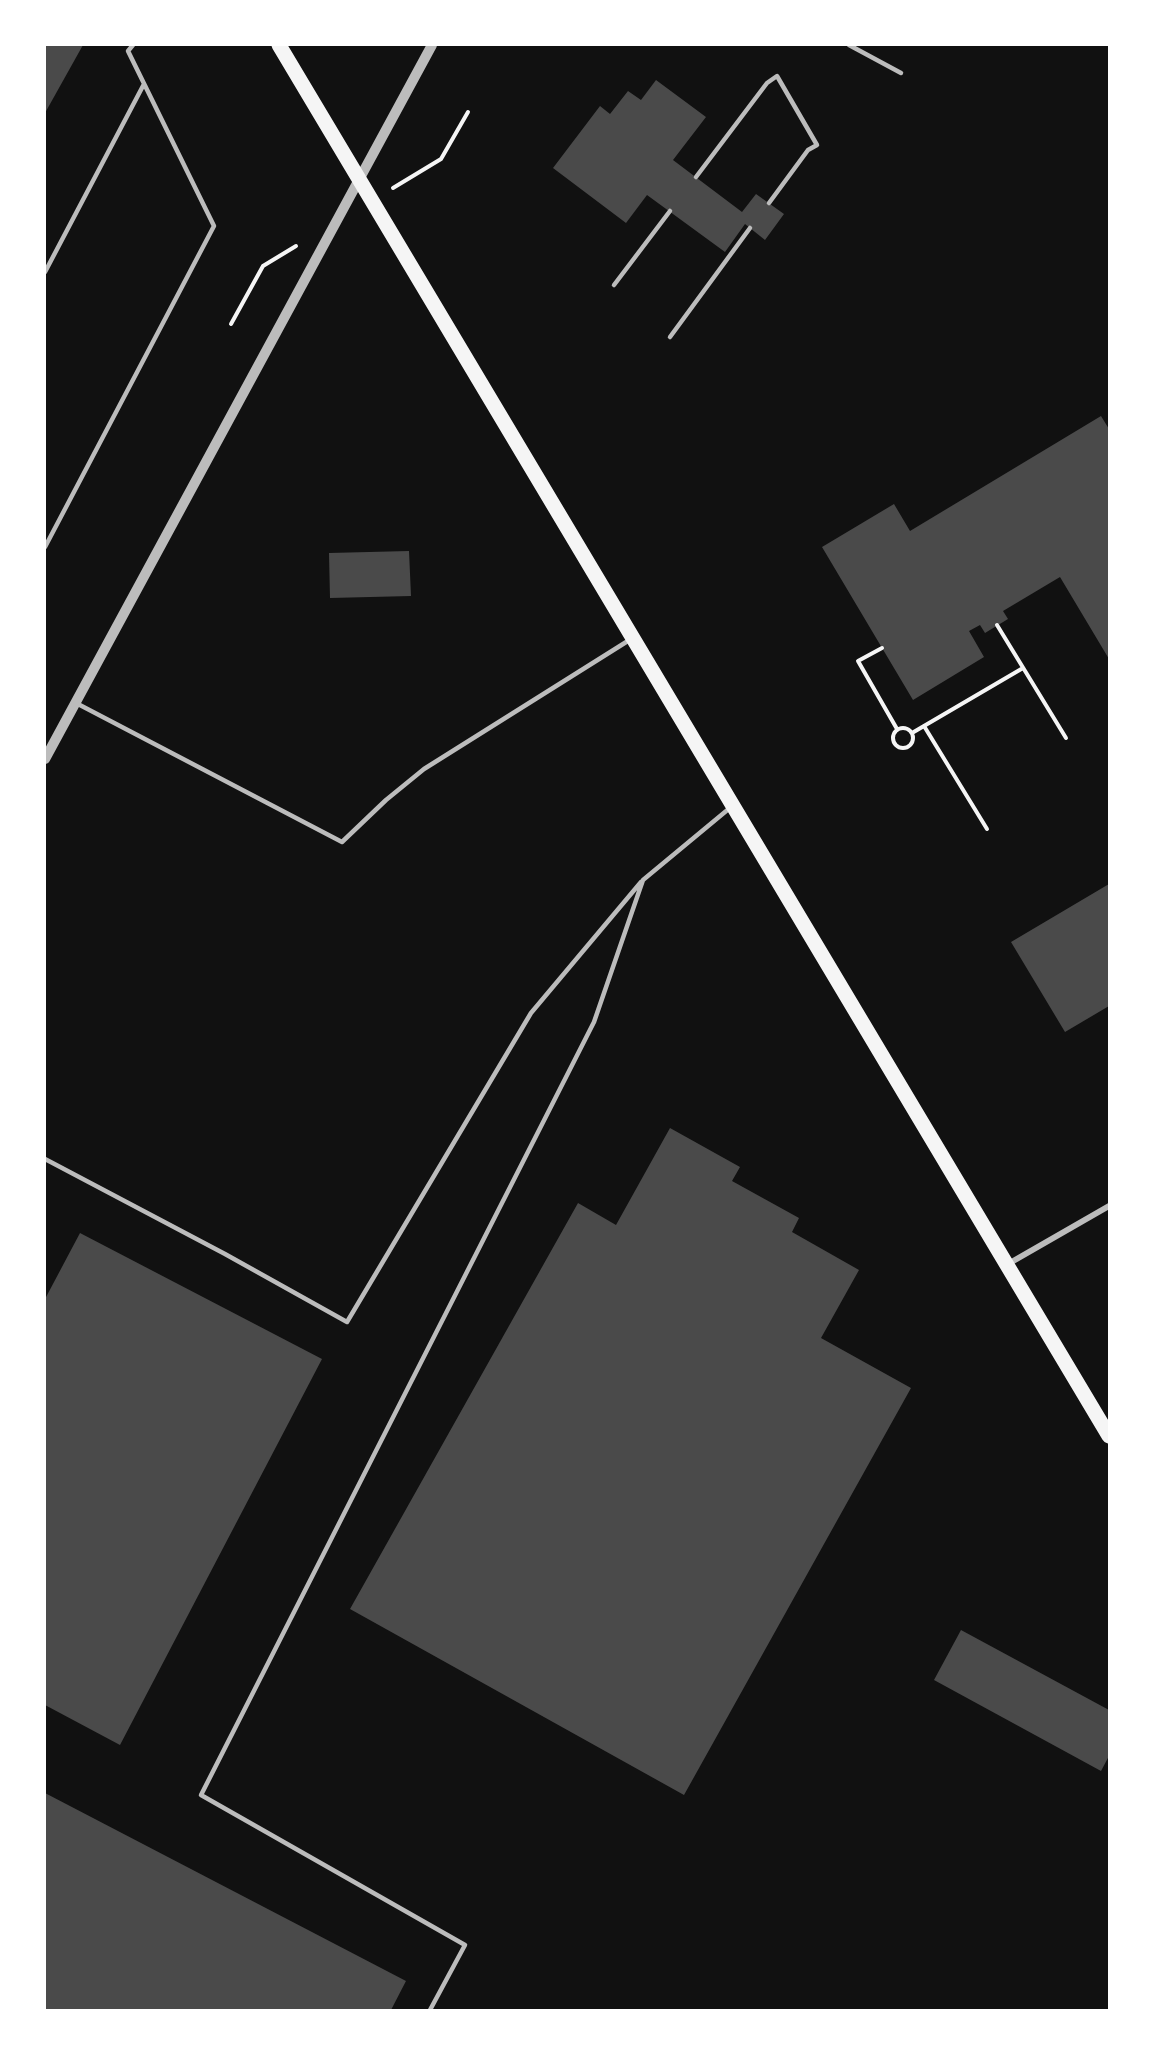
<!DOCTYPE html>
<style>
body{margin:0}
#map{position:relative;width:1154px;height:2055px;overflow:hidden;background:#111;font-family:Signika,sans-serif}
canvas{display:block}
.frame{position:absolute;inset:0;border:46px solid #fff;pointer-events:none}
</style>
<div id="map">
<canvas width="1154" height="2055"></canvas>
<div class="frame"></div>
</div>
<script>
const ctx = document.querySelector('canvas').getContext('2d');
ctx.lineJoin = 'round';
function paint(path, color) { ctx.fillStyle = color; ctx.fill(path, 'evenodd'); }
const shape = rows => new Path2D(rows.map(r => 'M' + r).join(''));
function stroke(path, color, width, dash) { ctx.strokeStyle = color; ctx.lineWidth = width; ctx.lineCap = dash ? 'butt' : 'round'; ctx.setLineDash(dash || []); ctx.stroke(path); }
const building = shape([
 [45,45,83,45,45,113],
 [656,80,706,117,673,160,742,212,756,194,784,214,765,240,745,224,725,252,647,195,626,223,553,168,600,106,610,114,628,91,641,100],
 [1101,416,1109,429,1109,659,1060,577,1003,611,1008,619,985,633,980,625,969,631,984,657,913,700,822,547,894,504,910,531],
 [409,551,411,596,330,598,329,553],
 [1109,884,1109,1006,1065,1032,1011,942],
 [670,1128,740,1167,732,1181,799,1218,792,1232,859,1270,821,1338,911,1388,684,1795,350,1609,578,1203,616,1225],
 [80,1233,322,1359,120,1745,45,1705,45,1299],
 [961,1630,1109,1710,1109,1756,1101,1771,934,1680],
 [45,1793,406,1981,391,2010,45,2010]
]);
const path = shape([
 [393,188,441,159,468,112],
 [231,324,263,266,296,246],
 [997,625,1066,738],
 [882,648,858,661,897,729],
 [924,726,987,829],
 '893 738a10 10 0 1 1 20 0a10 10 0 1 1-20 0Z',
 [912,733,1023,668]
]);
const service = shape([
 [849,45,901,73],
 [696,177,767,83,777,76,817,145,808,150,769,203],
 [45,272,144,84],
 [614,285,670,211],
 [670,337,750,228],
 [45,547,214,226,128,51,133,45],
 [76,703,342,842,386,800,424,769,631,639],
 [45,1159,225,1254,347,1322,531,1013,641,882],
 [430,2010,465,1945,201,1795,594,1022,643,880,731,807]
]);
const minor = shape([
 [1008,1264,1109,1206]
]);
const tertiary = shape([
 [45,759,432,45]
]);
const primary = shape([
 [279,45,1109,1436]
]);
paint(building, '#4a4a4a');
stroke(path, '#f5f5f5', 4);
stroke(service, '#bcbcbc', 4.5);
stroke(minor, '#bcbcbc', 6);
stroke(tertiary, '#bcbcbc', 10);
stroke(primary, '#f5f5f5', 15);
</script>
